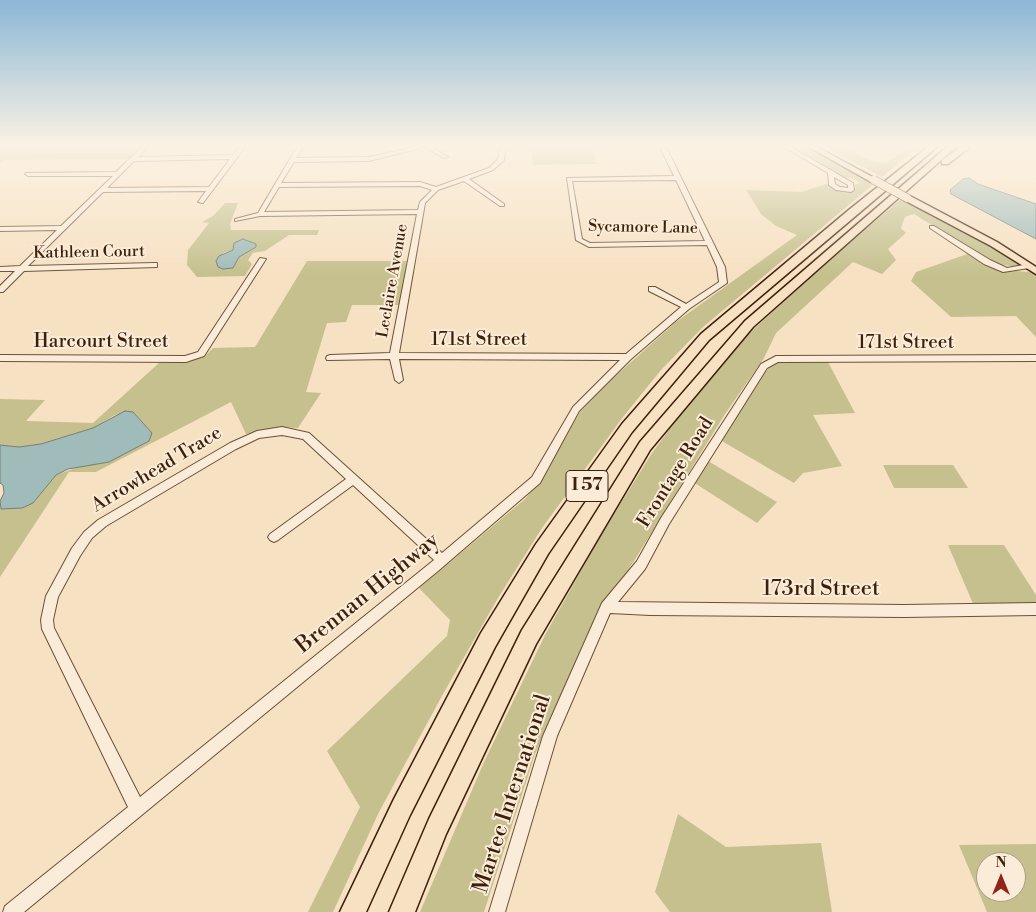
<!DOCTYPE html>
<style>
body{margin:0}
#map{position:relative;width:1036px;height:912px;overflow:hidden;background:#f7e1c3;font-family:"Libre Bodoni",serif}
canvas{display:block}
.north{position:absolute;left:976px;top:852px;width:50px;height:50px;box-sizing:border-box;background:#faecd8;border:1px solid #ae9a86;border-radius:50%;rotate:0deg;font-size:14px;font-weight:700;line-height:20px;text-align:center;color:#3d1f0a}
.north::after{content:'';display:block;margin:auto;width:18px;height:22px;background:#8f2418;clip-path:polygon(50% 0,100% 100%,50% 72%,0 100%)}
</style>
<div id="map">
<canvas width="1036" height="912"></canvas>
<div class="north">N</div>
</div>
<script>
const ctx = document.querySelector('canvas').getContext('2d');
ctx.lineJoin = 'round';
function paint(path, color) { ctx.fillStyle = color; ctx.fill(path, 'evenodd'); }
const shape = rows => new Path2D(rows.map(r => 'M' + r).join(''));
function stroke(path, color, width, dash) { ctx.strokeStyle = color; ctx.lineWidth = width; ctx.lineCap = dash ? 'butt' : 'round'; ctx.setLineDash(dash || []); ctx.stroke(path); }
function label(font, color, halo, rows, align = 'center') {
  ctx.font = font + ' "Libre Bodoni",serif'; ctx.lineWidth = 4; ctx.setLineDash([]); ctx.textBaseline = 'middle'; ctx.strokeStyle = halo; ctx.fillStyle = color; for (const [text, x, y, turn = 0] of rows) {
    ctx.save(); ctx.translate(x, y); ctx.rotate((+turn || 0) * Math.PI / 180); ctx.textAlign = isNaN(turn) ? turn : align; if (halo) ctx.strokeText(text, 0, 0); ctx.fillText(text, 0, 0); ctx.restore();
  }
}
const green = shape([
 [0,147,142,147,129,159,5,160,0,164],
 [531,147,592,147,597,164,533,165],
 [789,147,808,147,875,183,703,327,661,370,623,417,542,528,498,598,443,694,379,812,333,912,308,912,360,807,327,751,447,636,450,620,419,588,525,499,546,471,580,412,611,380,676,322,797,235,776,226,761,214,746,190,801,192,829,183,839,191,850,191,856,188,854,185,860,183,850,177,845,179],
 [825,147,845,147,874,162,886,163,910,147,918,147,882,177],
 [902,198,969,234,1019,264,1016,267,993,263,914,214,905,217,901,228,906,233,888,249,896,260,882,274,853,262,776,333,764,358,725,414,585,640,535,754,484,912,420,912,484,762,545,635,601,535,652,453,683,411,740,342,802,284],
 [225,203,238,203,230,224,231,230,319,230,317,235,289,235,265,251,253,253,248,260,252,264,245,276,197,277,187,265,188,250,209,223,202,222,213,216],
 [243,239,256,244,256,247,239,257,233,268,223,253,233,250],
 [970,253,998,270,1031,272,1036,274,1036,337,1016,316,951,317,911,281,916,272],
 [307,261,407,261,399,305,352,305,346,322,327,323,306,392,321,393,298,428,277,427,246,434,231,402,96,472,69,472,0,577,0,507,1,509,33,503,56,475,84,465,109,462,152,433,133,412,115,415,93,428,41,444,19,447,0,445,0,399,45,400,26,421,93,423,160,362,188,361,206,355,213,348,255,347],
 [783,361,828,362,855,413,813,415,842,466,803,473,794,483,720,440,764,373,773,365],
 [708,461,777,502,757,523,693,482],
 [883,465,953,465,968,488,894,488],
 [948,545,1004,545,1036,595,1036,606,974,606],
 [678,814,726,847,821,843,832,912,670,912,655,892],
 [1036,844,1036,912,987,912,959,845],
 [986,862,1016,862,1016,892,986,892]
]);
const water = shape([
 [969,178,978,184,1036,204,1036,239,951,194,950,190,963,179,969,178],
 [243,239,256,244,256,247,239,257,233,268,223,269,218,267,216,261,219,256,233,250,234,243,243,239],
 [125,411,133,412,152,433,149,441,109,462,68,469,56,475,33,503,22,508,1,509,0,501,4,493,3,485,0,483,0,445,19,447,41,444,93,428,125,411]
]);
const minor = shape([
 [142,147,148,147,138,157,233,155,239,147,245,147,203,203,198,202,206,191,103,192,28,266,154,263,157,263,157,267,24,271,3,292,0,292,0,286,15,271,0,271,0,267,20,266,57,230,0,231,0,227,61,226,113,176,28,176,25,174,26,173,116,172,142,147],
 [230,159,209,187,107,188,134,161,230,159],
 [297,147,303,147,296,158,369,157,416,147,425,147,369,161,294,162,281,183,420,182,436,187,489,168,498,159,500,147,506,147,504,160,493,170,469,179,504,204,504,206,500,206,464,181,438,190,425,203,399,353,626,354,681,307,649,291,649,287,655,287,686,304,719,282,717,267,707,245,589,247,576,240,567,178,674,176,660,147,666,147,725,267,727,283,689,309,631,359,579,411,540,483,438,571,24,912,3,912,5,906,128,807,42,629,41,620,46,596,72,548,84,532,98,520,230,443,257,431,282,427,309,433,442,553,532,477,573,407,620,360,399,359,403,380,399,383,395,380,390,359,327,360,326,358,327,356,330,355,390,353,417,214,260,216,235,221,235,219,258,213,297,147],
 [676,180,705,241,590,243,582,239,572,181,676,180],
 [420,186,432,190,420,202,418,210,264,212,279,187,420,186],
 [282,435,303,439,346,479,270,534,268,537,270,540,274,542,278,540,353,485,434,560,140,797,54,628,53,620,58,597,80,556,92,538,106,526,236,449,259,438,282,435],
 [426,147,432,147,448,157,443,158,426,147],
 [784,147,791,147,853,183,854,190,851,192,836,190,829,185,828,173,784,147],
 [834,177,848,185,848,188,840,187,835,184,834,177],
 [930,226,934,226,990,260,1007,268,1029,264,1033,266,1029,268,1003,272,984,264,930,228,930,226],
 [260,258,266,259,204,356,186,362,0,361,0,355,185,356,198,352,260,258],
 [1036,355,1036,361,778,362,767,368,669,524,645,569,618,602,904,605,1036,603,1036,615,904,617,650,615,610,613,557,736,505,912,489,912,543,736,602,603,637,561,661,518,761,364,776,356,1036,355]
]);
const major = shape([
 [809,147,817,147,878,180,871,182,809,147],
 [904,196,910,196,997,242,1036,267,1036,274,991,246,904,200,904,196]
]);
const highway = shape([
 [928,147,937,147,709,340,632,432,548,554,495,647,410,815,366,912,340,912,394,799,481,633,536,544,622,424,701,334,850,209,928,147],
 [947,147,956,147,753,327,650,450,536,644,446,834,415,912,389,912,429,819,522,630,640,442,745,321,947,147],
 [961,147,970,147,948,164,942,164,942,160,961,147]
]);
const majorBridge = shape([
 [874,180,907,198]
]);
const farStreetnames = [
 ["Sycamore Lane",643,228,1],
 ["Kathleen Court",89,253,-1],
 ["Leclaire Avenue",393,281,-80]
];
const shields = [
 [587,486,42]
];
const shieldNames = [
 ["I 57",587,486]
];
const streetNames = [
 ["171st Street",479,340],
 ["Harcourt Street",101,342],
 ["171st Street",906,343],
 ["Arrowhead Trace",157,470,-31],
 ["Frontage Road",676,473,-58]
];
const nearStreetnames = [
 ["173rd Street",821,590],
 ["Brennan Highway",368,594,-39],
 ["Martec International",513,794,-72]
];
paint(green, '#c5c08e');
paint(water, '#9fbcbb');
stroke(water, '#787d74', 1);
stroke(minor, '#6c5038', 2);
stroke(major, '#3d1f0a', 3);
stroke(highway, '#3d1f0a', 3);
paint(minor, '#faecd8');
paint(major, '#f7e1c3');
paint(highway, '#f7e1c3');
stroke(majorBridge, '#3d1f0a', 9, []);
stroke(majorBridge, '#f7e1c3', 8);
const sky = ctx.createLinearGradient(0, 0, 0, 275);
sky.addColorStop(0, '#8bb7d6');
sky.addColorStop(0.53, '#fbf2e4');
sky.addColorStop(1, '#fbf2e400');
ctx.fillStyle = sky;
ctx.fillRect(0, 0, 1036, 275);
label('16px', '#3d1f0a', '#faecd8', farStreetnames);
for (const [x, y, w] of shields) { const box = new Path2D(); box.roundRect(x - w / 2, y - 15.5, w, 31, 4); ctx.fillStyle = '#faecd8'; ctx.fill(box); stroke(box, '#3d1f0a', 1); }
label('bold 18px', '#3d1f0a', null, shieldNames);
label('19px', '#3d1f0a', '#faecd8', streetNames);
label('22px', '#3d1f0a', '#faecd8', nearStreetnames);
</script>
